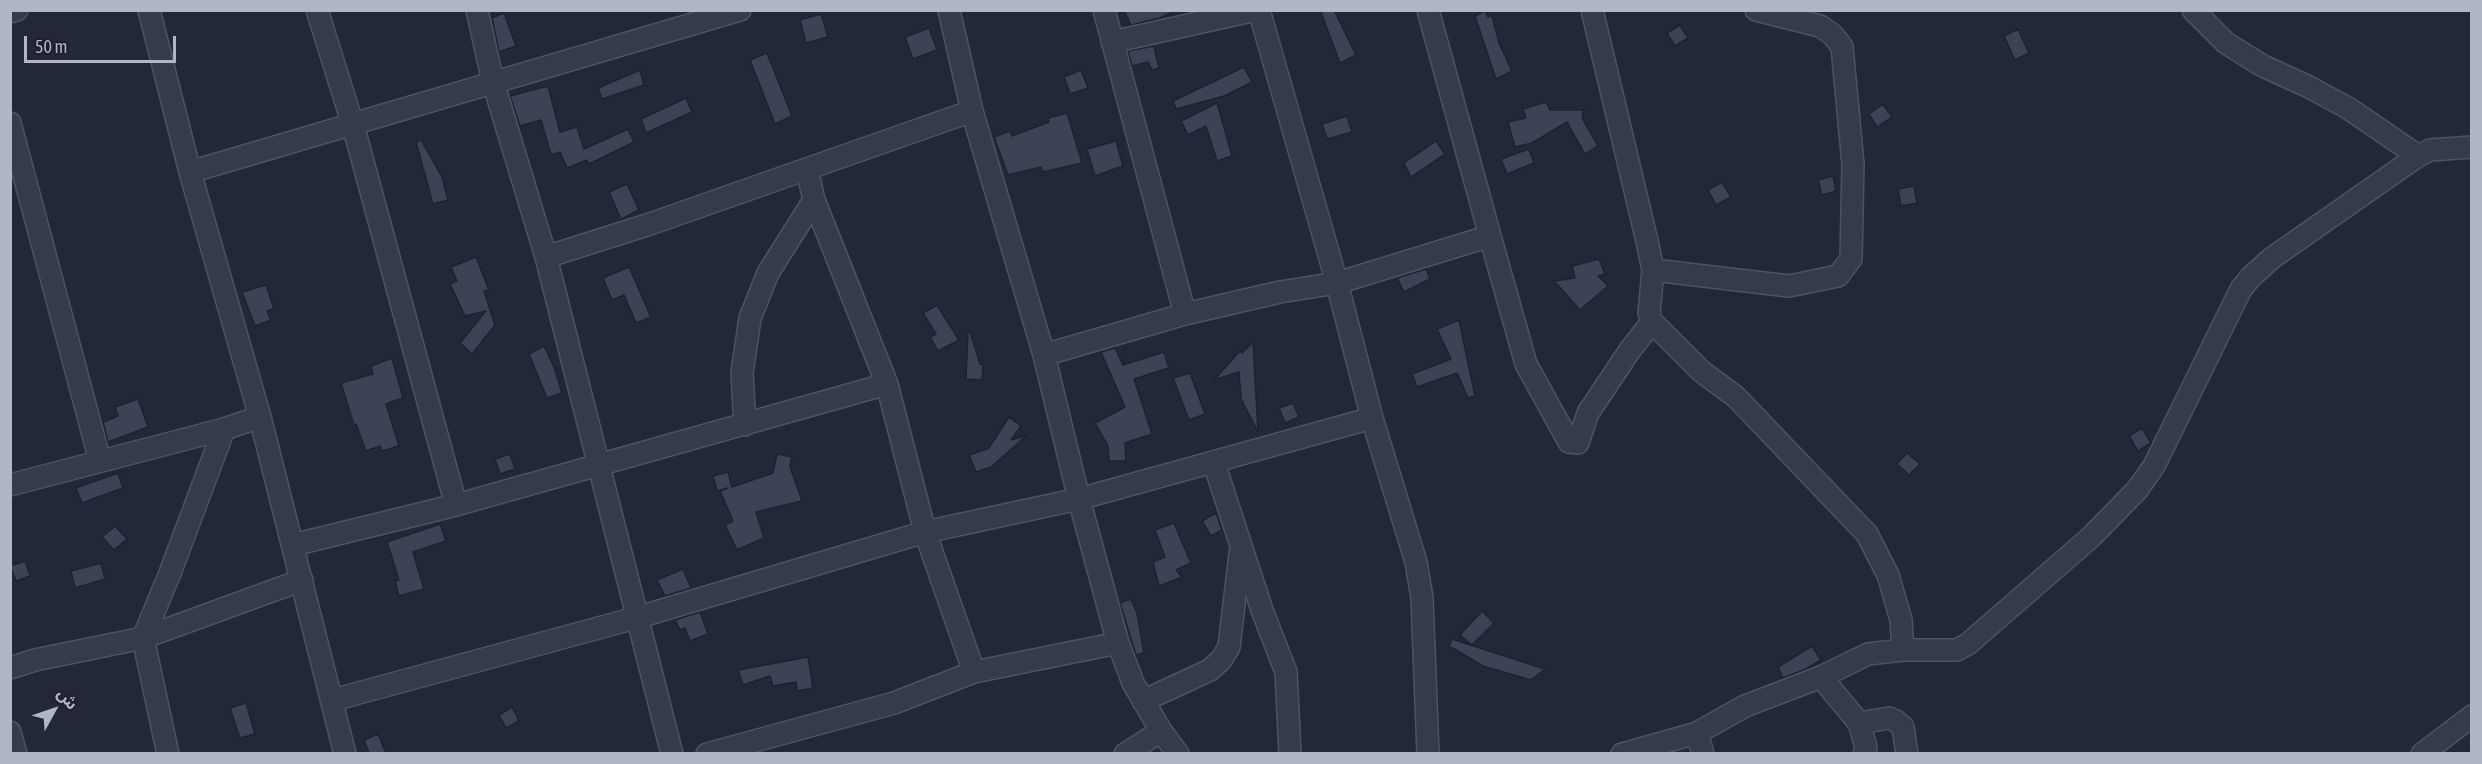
<!DOCTYPE html>
<meta charset="utf-8">
<style>
body{margin:0}
#map{position:relative;width:2482px;height:764px;overflow:hidden;background:#232839;font-family:"Asap Condensed","Noto Sans Arabic",sans-serif}
canvas{display:block}
.frame{position:absolute;inset:0;border:12px solid #b1b6c5;pointer-events:none}
.north{position:absolute;left:24px;top:680px;width:60px;height:60px;-webkit-text-stroke:4px #1c202e;paint-order:stroke;rotate:50deg;font-size:16px;font-weight:700;line-height:24px;text-align:center;color:#b1b6c5}
.north::after{content:'';display:block;margin:auto;width:21px;height:27px;background:#b1b6c5;clip-path:polygon(50% 0,100% 100%,50% 72%,0 100%)}
.scale{position:absolute;left:24px;top:36px;width:152px;height:27px;box-sizing:border-box;border:3px solid #b1b6c5;border-top:0;padding-left:8px;font-size:18px;line-height:21px;white-space:nowrap;color:#b1b6c5;-webkit-text-stroke:4px #1c202e;paint-order:stroke}
</style>
<div id="map">
<canvas width="2482" height="764"></canvas>
<div class="frame"></div>
<div class="north">ش</div>
<div class="scale">50 m</div>
</div>
<script>
const ctx = document.querySelector('canvas').getContext('2d');
ctx.lineJoin = 'round';
function paint(path, color) { ctx.fillStyle = color; ctx.fill(path, 'evenodd'); }
const shape = rows => new Path2D(rows.map(r => 'M' + r).join(''));
function stroke(path, color, width, dash) { ctx.strokeStyle = color; ctx.lineWidth = width; ctx.lineCap = dash ? 'butt' : 'round'; ctx.setLineDash(dash || []); ctx.stroke(path); }
const building = shape([
 [1124,10,1177,10,1160,18,1131,25,1124,10],
 [1320,10,1334,10,1356,55,1340,63,1320,10],
 [1485,11,1488,17,1492,16,1499,43,1512,71,1496,79,1475,16,1485,11],
 [504,13,516,46,499,52,492,18,504,13],
 [821,14,828,37,806,43,800,20,821,14],
 [1680,25,1688,38,1675,46,1667,33,1680,25],
 [929,28,937,50,913,59,905,37,929,28],
 [2018,29,2029,53,2015,60,2004,36,2018,29],
 [1154,46,1159,68,1152,70,1148,62,1132,66,1128,51,1154,46],
 [767,53,792,116,775,124,750,60,767,53],
 [1244,67,1252,82,1224,96,1176,109,1173,101,1244,67],
 [640,70,644,85,602,99,598,88,640,70],
 [1081,70,1088,88,1070,94,1064,77,1081,70],
 [548,86,560,132,577,127,584,149,628,129,634,142,589,164,587,160,567,168,560,152,551,155,541,120,520,126,510,96,548,86],
 [686,98,692,112,646,133,641,119,686,98],
 [1546,102,1550,110,1586,110,1583,112,1582,118,1598,146,1585,154,1567,122,1532,143,1515,147,1508,122,1526,118,1523,109,1546,102],
 [1217,103,1232,156,1217,161,1206,126,1188,135,1181,121,1217,103],
 [1883,104,1892,117,1877,127,1869,114,1883,104],
 [1067,113,1082,163,1043,172,1041,167,1008,175,994,137,1010,131,1012,136,1049,122,1048,118,1067,113],
 [1347,116,1352,132,1327,139,1322,124,1347,116],
 [421,140,442,177,448,200,433,204,416,142,421,140],
 [1116,141,1123,166,1095,176,1087,149,1116,141],
 [1436,141,1445,154,1411,177,1404,163,1436,141],
 [1529,149,1534,163,1507,174,1501,159,1529,149],
 [1833,176,1836,191,1822,195,1818,180,1833,176],
 [1722,182,1731,197,1716,205,1708,190,1722,182],
 [627,184,639,210,621,219,609,192,627,184],
 [1914,186,1917,203,1901,206,1898,189,1914,186],
 [476,257,489,290,484,291,495,325,472,354,460,343,486,311,465,316,450,284,457,281,451,267,476,257],
 [1599,259,1605,274,1598,276,1608,286,1580,310,1554,281,1575,278,1572,266,1599,259],
 [629,267,651,317,636,323,624,295,612,300,603,278,629,267],
 [1426,269,1430,279,1404,292,1397,278,1426,269],
 [266,285,274,309,267,311,271,320,255,326,242,292,266,285],
 [937,305,959,340,938,351,930,337,936,334,923,313,937,305],
 [1459,320,1475,396,1468,398,1457,373,1417,387,1412,374,1451,359,1437,329,1459,320],
 [970,331,980,364,983,364,982,380,966,379,968,332,970,331],
 [1253,342,1258,432,1241,399,1239,372,1214,380,1240,351,1242,353,1253,342],
 [544,346,554,367,562,393,547,398,529,354,544,346],
 [1115,348,1123,365,1164,352,1169,368,1134,379,1152,434,1125,443,1126,461,1109,461,1108,446,1095,423,1125,407,1101,352,1115,348],
 [392,358,403,398,386,404,399,446,382,451,380,446,366,451,356,424,354,425,341,383,373,374,371,366,392,358],
 [1190,373,1205,414,1189,420,1173,378,1190,373],
 [138,399,148,427,108,442,103,422,118,416,115,407,138,399],
 [1293,403,1299,417,1285,423,1279,408,1293,403],
 [1009,417,1021,426,1011,440,1027,435,991,467,976,472,969,455,989,448,1009,417],
 [2142,428,2151,443,2138,451,2129,436,2142,428],
 [1907,453,1920,464,1909,475,1897,464,1907,453],
 [510,454,515,469,500,474,495,459,510,454],
 [777,454,792,457,790,467,802,501,756,512,764,538,737,550,725,525,733,521,720,491,728,488,717,491,713,476,728,472,732,487,773,473,777,454],
 [118,473,123,488,82,503,76,488,118,473],
 [1216,513,1222,530,1211,536,1202,521,1216,513],
 [1174,523,1191,563,1176,570,1182,577,1159,586,1153,562,1165,557,1155,530,1174,523],
 [440,524,446,541,413,552,424,589,399,596,395,581,399,580,387,542,440,524],
 [115,526,127,539,114,550,102,537,115,526],
 [25,561,30,576,16,581,10,566,25,561],
 [101,563,105,579,75,588,71,571,101,563],
 [683,569,691,588,665,596,657,580,683,569],
 [1131,599,1137,613,1144,653,1136,655,1120,603,1131,599],
 [1482,611,1494,623,1472,645,1460,635,1482,611],
 [700,612,708,634,690,641,685,628,680,630,675,620,700,612],
 [1452,639,1545,669,1531,680,1483,666,1449,646,1452,639],
 [1812,646,1821,660,1806,669,1783,678,1778,667,1812,646],
 [808,657,813,688,797,691,796,682,773,686,770,676,743,685,738,670,808,657],
 [246,703,255,734,240,738,230,708,246,703],
 [512,707,519,721,506,728,499,715,512,707],
 [378,734,386,753,369,753,364,740,378,734]
]);
const street = shape([
 [149,10,190,172,260,417,345,754],
 [317,10,353,125,456,505],
 [477,10,493,82,546,257,672,754],
 [949,10,972,111,1044,355,1079,499,1118,643,1133,683,1161,731,1178,754],
 [1104,10,1185,314],
 [1259,10,1337,283,1372,418,1416,562,1422,598,1428,754],
 [1592,10,1647,241,1653,270,1649,313,1652,322,1701,371,1736,397,1867,534,1888,575,1901,620,1903,650],
 [2193,10,2226,43,2263,66,2307,86,2348,108,2418,156],
 [10,12,17,10],
 [1112,42,1256,10],
 [10,123,100,461],
 [807,169,814,200,887,384,925,532,974,672],
 [190,172,740,10],
 [1490,236,1526,364,1569,442,1578,443,1588,413,1630,350,1652,322],
 [546,257,650,224,972,111],
 [1653,270,1789,286,1838,276,1851,259,1853,164,1842,47,1833,35,1820,26,1756,10],
 [1044,355,1185,314,1280,292,1337,283,1490,236,1428,10],
 [745,425,742,373,750,318,768,273,814,200],
 [1214,463,1262,610,1286,672,1290,754],
 [10,485,224,429,260,417],
 [293,545,456,505,887,384],
 [10,668,35,660,143,638,302,580],
 [1821,677,1859,723,1866,747,1864,754],
 [333,700,639,617,925,532,1079,499,1372,418],
 [1143,701,1210,670,1221,660,1229,647,1240,554],
 [1859,723,1889,718,1896,721,1903,727,1907,754],
 [10,732,16,754],
 [1697,733,1745,706,1821,677,1868,654,1903,650,1957,650,1968,644,2091,537,2137,490,2154,466,2241,289,2251,277,2272,258,2418,156,2430,150,2472,147],
 [168,754,143,638,170,573,224,429],
 [707,754,894,703,974,672,1118,643],
 [1125,754,1161,731],
 [1622,754,1697,733,1703,754],
 [2422,754,2472,716]
]);
paint(building, '#3c4356');
stroke(building, '#1e2230', 1.5);
stroke(street, '#4e5361', 24);
stroke(street, '#363b49', 21);
</script>
